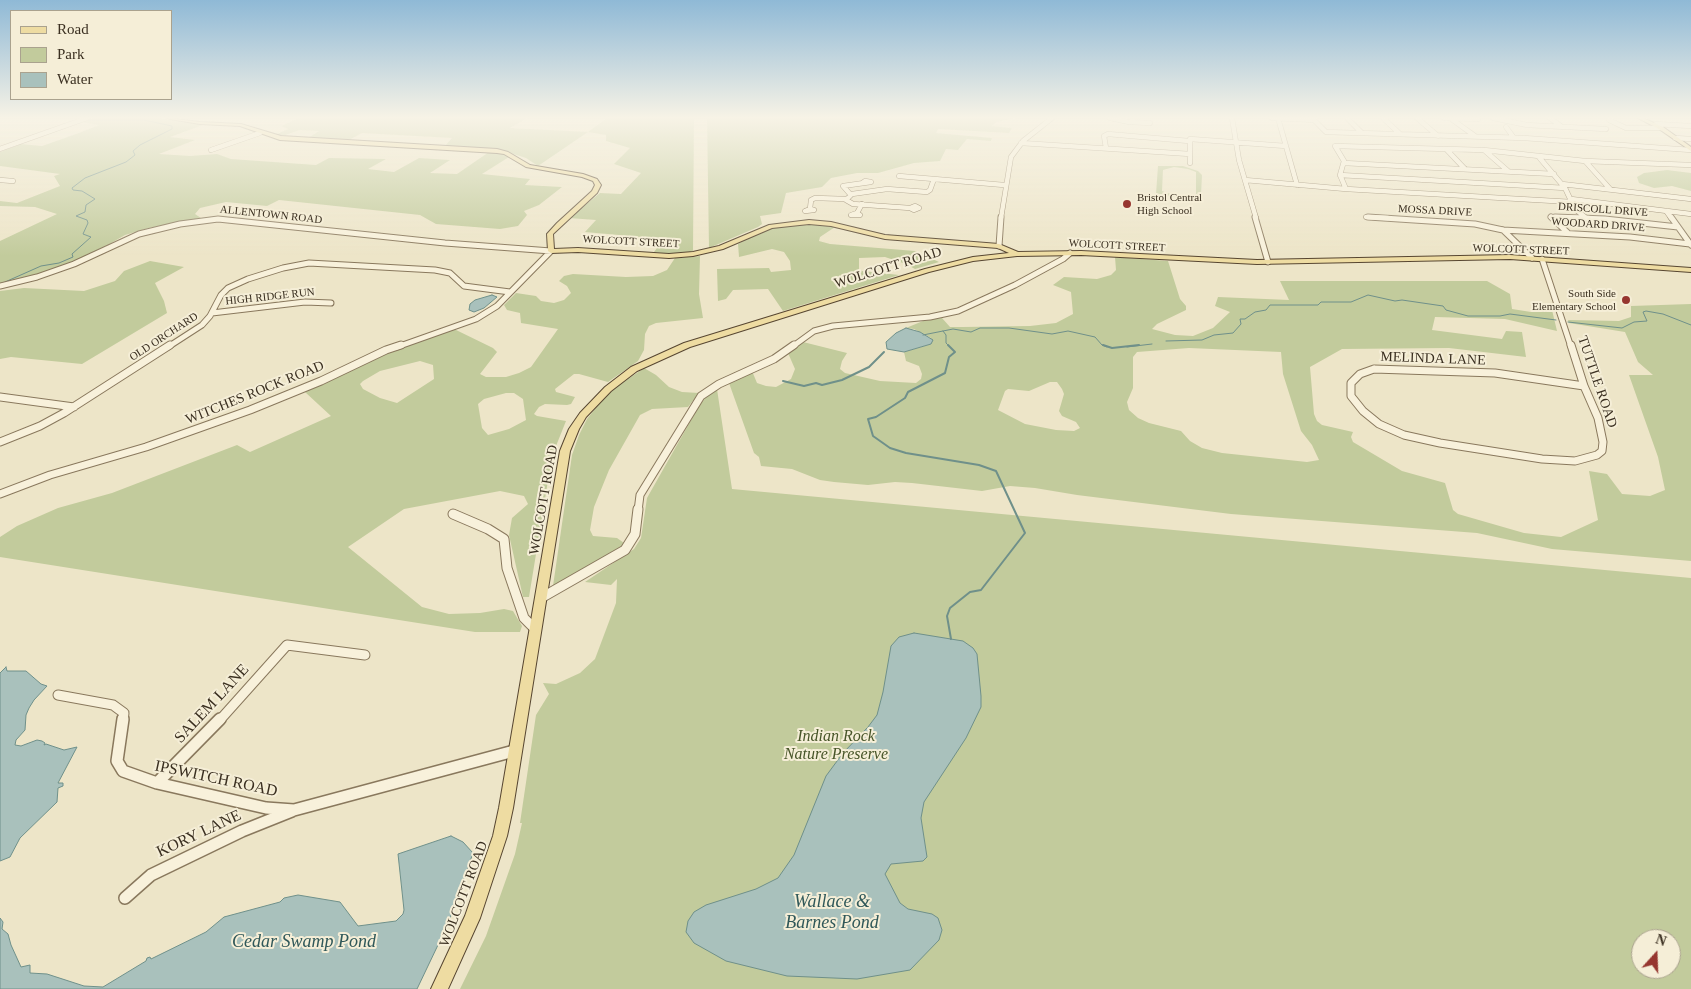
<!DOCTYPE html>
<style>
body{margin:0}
#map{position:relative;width:1691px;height:989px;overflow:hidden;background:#ede5c8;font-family:Georgia,serif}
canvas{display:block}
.legend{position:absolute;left:10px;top:10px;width:162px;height:90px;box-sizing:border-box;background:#f5eed7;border:1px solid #aaa28e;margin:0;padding:6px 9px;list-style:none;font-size:15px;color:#3a2f20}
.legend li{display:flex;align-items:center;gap:10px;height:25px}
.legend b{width:25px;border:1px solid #aaa28e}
.north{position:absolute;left:1631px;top:929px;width:50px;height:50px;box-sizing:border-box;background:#f5eed7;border:1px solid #aaa28e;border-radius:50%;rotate:20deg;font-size:14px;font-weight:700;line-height:20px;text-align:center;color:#3a2f20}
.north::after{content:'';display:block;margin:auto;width:18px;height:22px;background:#96362f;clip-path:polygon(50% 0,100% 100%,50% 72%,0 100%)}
</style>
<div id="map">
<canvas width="1691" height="989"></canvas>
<ul class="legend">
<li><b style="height:6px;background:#eedca2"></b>Road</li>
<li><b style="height:14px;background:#c2cb9c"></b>Park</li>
<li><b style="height:14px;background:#a9c1bc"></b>Water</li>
</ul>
<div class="north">N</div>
</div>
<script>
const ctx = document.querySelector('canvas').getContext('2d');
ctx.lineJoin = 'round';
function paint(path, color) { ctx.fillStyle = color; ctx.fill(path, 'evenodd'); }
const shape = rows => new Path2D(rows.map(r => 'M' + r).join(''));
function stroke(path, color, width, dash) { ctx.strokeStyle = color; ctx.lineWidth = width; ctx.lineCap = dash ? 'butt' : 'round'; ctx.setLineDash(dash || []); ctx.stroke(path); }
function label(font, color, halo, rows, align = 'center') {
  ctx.font = font + ' Georgia,serif'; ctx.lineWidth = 4; ctx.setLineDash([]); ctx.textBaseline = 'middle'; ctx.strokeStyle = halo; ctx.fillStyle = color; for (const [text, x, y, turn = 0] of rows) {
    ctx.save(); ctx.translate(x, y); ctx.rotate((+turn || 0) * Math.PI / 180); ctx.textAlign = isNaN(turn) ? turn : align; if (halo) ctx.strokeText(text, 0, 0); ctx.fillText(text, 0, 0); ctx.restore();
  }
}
const green = shape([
 [93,118,160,118,203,125,170,137,195,140,159,154,190,156,217,154,231,159,316,165,329,158,386,159,368,169,394,172,419,158,450,160,430,173,457,174,489,152,504,154,509,157,482,174,530,179,525,185,562,187,539,205,524,211,527,215,518,226,500,229,436,224,420,215,279,200,267,206,226,202,200,208,195,214,201,218,149,228,125,235,94,253,53,270,0,284,0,241,57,214,35,207,0,206,0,201,17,203,60,186,54,176,60,174,0,166,0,152,21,144,42,146,76,134,99,125,81,122],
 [299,118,527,118,510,128,588,132,607,118,694,118,693,252,669,254,654,252,664,239,585,232,596,220,569,218,600,193,621,194,641,173,614,164,630,148,606,141,606,135,588,132,538,166,526,158,507,152,445,146,452,138,362,133,347,141,308,138,319,131,300,130,282,136,275,135,288,129,281,126],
 [707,118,1016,118,996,122,992,126,1012,128,1009,133,938,129,936,133,992,138,991,141,967,139,958,150,946,149,940,161,914,163,878,173,857,173,831,178,822,187,786,193,781,213,760,216,762,224,758,227,709,248],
 [1158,166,1183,166,1198,171,1202,175,1201,195,1196,198,1186,199,1156,194],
 [1174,167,1188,169,1196,172,1196,194,1179,197,1162,191,1163,170],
 [1667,170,1691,173,1691,191,1672,186,1654,188,1639,183,1637,177,1644,173],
 [815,224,835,227,820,237,819,241,830,244,915,251,939,262,915,269,906,264,885,257,859,258,859,269,862,271,899,275,783,311,768,289,733,290,726,299,718,301,717,269,769,268,771,272,791,270,790,261,784,252,772,249,739,257,738,244,764,230,776,227],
 [700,256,699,294,703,318,656,323,649,326,645,334,644,350,638,361,608,382,579,374,574,374,555,389,556,392,575,397,571,404,567,405,545,404,539,407,534,414,537,416,566,421,552,456,529,597,523,597,509,535,512,518,528,504,524,496,500,491,404,509,348,547,422,607,449,614,480,613,504,609,513,611,522,626,520,632,475,632,0,557,0,537,17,526,58,508,112,493,237,445,250,452,331,416,305,392,385,352,454,329,493,348,497,352,480,374,486,377,506,377,519,373,531,367,558,329,521,323,520,313,507,310,504,305,516,293,536,296,541,301,554,303,564,300,571,293,567,286,559,281,564,276,573,274,626,277,653,276,667,270,675,258],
 [420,361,433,365,434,379,397,403,380,398,363,389,360,384,363,381,380,371],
 [506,393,514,393,523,399,526,420,509,429,488,435,482,428,478,404,484,399],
 [1115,257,1168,261,1180,299,1186,306,1186,310,1157,324,1152,329,1175,335,1193,336,1213,328,1230,312,1215,306,1218,297,1289,300,1280,281,1487,281,1510,294,1512,309,1531,312,1552,310,1557,331,1505,319,1435,317,1432,330,1502,339,1506,331,1522,332,1526,357,1449,348,1342,349,1310,367,1314,414,1317,421,1322,425,1353,432,1351,437,1353,442,1402,471,1445,483,1453,510,1458,514,1524,533,1561,537,1598,520,1589,471,1607,474,1622,494,1650,496,1665,490,1658,457,1629,375,1653,375,1638,362,1625,332,1569,323,1568,320,1619,321,1631,317,1631,306,1691,304,1691,561,1552,549,1477,533,1231,514,1077,495,1035,488,1010,486,982,491,912,483,895,482,868,485,834,482,820,480,792,469,761,466,759,457,754,453,729,383,752,371,757,383,766,386,776,387,791,379,795,369,788,353,803,342,847,353,842,361,840,369,845,373,880,381,916,383,921,379,922,374,919,366,906,361,904,352,931,344,931,338,914,329,906,328,923,321,942,318,950,327,963,327,1030,326,1056,323,1073,314,1071,292,1053,285,1064,277,1097,279,1111,275,1116,270],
 [1189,348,1281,352,1283,374,1301,431,1312,445,1319,460,1307,462,1222,453,1202,448,1190,441,1181,431,1149,423,1138,418,1129,410,1127,402,1133,388,1133,357,1137,352],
 [1050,382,1057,382,1062,389,1064,394,1059,411,1062,416,1076,422,1080,428,1074,431,1056,430,1025,424,998,410,1005,391,1008,389,1029,391],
 [150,261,184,267,155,283,164,301,167,313,82,364,11,357,0,359,0,291,24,288,84,291,115,281,124,271],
 [644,368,656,375,669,387,682,392,699,393,688,407,652,409,640,415,609,470,594,507,590,530,593,536,617,538,624,543,621,547,553,586,572,455,579,435,587,419,598,405,615,388],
 [717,389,732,489,1691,578,1691,989,460,989,486,936,515,854,522,823,520,823,536,715,549,694,543,683,556,684,580,673,595,659,616,603,617,579,611,585,585,582,634,549,641,538,647,498,699,406,706,397],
 [1641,939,1671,939,1671,969,1641,969]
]);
const water = shape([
 [492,295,497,297,484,308,474,312,469,310,470,304,475,300,492,295],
 [906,328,920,332,933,340,931,344,904,352,887,349,886,342,896,333,906,328],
 [914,633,963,641,973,648,977,654,981,696,981,707,966,738,924,802,921,818,927,857,923,861,891,864,885,874,900,903,908,909,932,914,938,918,942,930,939,940,910,970,857,979,787,976,726,961,694,943,686,932,688,921,694,912,706,905,756,889,778,878,794,855,826,776,843,753,868,727,877,715,883,692,891,646,899,637,914,633],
 [6,667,7,671,26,671,41,684,47,686,34,700,29,708,26,715,25,730,16,740,15,745,21,746,37,740,42,741,45,743,44,745,46,744,64,750,77,747,58,783,63,783,63,786,58,788,57,802,20,838,10,857,0,861,0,673,6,667],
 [451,836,463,842,473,853,448,924,417,989,0,989,0,918,3,922,2,929,8,934,11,945,21,967,30,965,30,973,47,974,84,986,103,987,146,961,147,958,150,957,151,959,206,932,224,917,280,902,284,898,298,895,340,902,358,926,396,921,403,914,404,910,398,854,451,836]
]);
const streamFar1 = shape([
 [5,282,41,266,59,263,73,257,72,254,91,237,83,234,88,223,87,220,76,216,85,212,86,205,95,199,82,191,73,190,72,188,85,178,126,162,135,155,133,151,140,145,172,129,172,126,144,120,86,120],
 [1568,322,1622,328,1634,322,1647,321,1643,312,1646,311,1663,314,1691,325],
 [943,331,946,335,946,343,950,347],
 [923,335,953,329,971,332,980,328,1009,328,1052,334,1068,331,1095,337,1102,345,1107,347],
 [1166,341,1202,340,1214,335,1233,333,1241,324,1240,319,1245,319,1255,312,1266,310,1270,305,1318,305,1321,302,1351,302,1368,295,1395,301,1402,300,1443,306,1446,310,1468,316,1500,316,1510,314,1556,320],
 [1127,347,1152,344]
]);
const stream = shape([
 [948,345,955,352,949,357,945,373,908,392,905,398,876,417,868,419,873,436,890,448,906,453,979,465,996,471,1025,533,981,590,970,592,950,608,947,616,951,639],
 [1103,345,1112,348,1139,345],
 [783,381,804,386,816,383,822,385,842,380,869,367,884,352]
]);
const minorFar4 = shape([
 [1110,118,1129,122,1150,123],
 [1232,118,1239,160,1256,218],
 [1272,118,1314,120],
 [1278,118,1297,185],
 [1312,118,1326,132,1524,138,1691,150],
 [1347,118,1362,133],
 [1383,118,1400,134],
 [1417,118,1438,136],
 [1444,118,1478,119],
 [1450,118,1475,136],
 [1493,118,1527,125,1606,129],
 [1550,118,1562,127],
 [1609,120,1626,128,1661,128],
 [1656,124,1691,126],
 [1506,127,1514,138],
 [1675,138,1691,139],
 [1021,143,1190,154],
 [1106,148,1104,136,1108,134,1189,141],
 [0,149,87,118],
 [1446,149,1465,169],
 [211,150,260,133],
 [1484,150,1508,171],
 [1538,156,1565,188,1575,209,1585,217],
 [1585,161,1611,190],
 [1190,163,1190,139,1286,146],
 [1344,163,1554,174],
 [1340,175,1565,188],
 [899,176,1004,185],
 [0,180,13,181],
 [1245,180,1346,189,1572,202],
 [1562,184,1691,199],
 [1346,189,1340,175,1344,161,1335,146,1484,150,1585,161,1691,165],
 [850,194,843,186,871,182,865,181,862,183],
 [1571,199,1691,214],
 [915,206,919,208,914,210,910,208,915,206],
 [910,208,853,204,846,200,852,194,887,189,927,192,930,190,934,179],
 [810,209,814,210,805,211,810,209],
 [810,209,811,200,815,198,846,199],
 [1666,211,1671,218],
 [857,213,860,215,851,215,857,213],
 [857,213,862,204],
 [1366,217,1388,218],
 [1001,218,1011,157,1023,141,1052,118],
 [1552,218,1551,217,1589,218]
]);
const minorFar3 = shape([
 [1255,217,1268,262],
 [1368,217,1475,224,1503,230,1630,237,1690,244],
 [1551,217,1568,233],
 [1555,217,1605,219,1678,227],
 [1671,217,1691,245],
 [1503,230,1532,258],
 [999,246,1001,217],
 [1542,259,1571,347],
 [0,286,37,277,74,264,139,234,180,224,218,219,445,243,551,251],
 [212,313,305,302,331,303],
 [168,347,202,325,210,316,221,295,228,288,248,279,283,268,309,263,435,270,450,273,464,286,510,292],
 [397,347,476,319,497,306,551,251],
 [792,347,814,331,833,326,930,317,958,311,1015,285,1063,259,1070,253]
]);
const minorFar2 = shape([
 [1571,345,1584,386],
 [1374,369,1495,373,1584,386,1598,418,1603,442,1602,451,1597,455,1575,461,1542,459,1440,443,1404,435,1379,424,1363,411,1351,396,1351,383,1360,374,1374,369],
 [0,397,74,407],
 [0,442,40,426,64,413,170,345],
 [0,494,50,475,146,447,250,410,321,381,386,350,401,345],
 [638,511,640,495,701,396,719,384,774,359,794,345]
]);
const minorFar1 = shape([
 [453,514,488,529,504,539,507,568,524,618,535,629],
 [541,598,625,550,635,534,638,509],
 [58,695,113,705,124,713,123,721],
 [219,721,287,645,365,655]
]);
const minor = shape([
 [123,719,117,761,123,771,157,783,266,808,294,810,514,751],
 [157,783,220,719],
 [125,898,151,875,242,831,292,811]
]);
const major = shape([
 [168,118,200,122,241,124,281,136,497,149,508,152,530,165,583,174,597,179,601,185,597,193,553,234,554,249,578,248,669,254,693,252,719,246,769,225,809,220,831,222,885,235,999,244,1018,252,1081,251,1257,260,1510,255,1691,268,1691,272,1510,259,1257,264,1081,255,1017,256,973,261,929,272,690,347,637,371,611,391,586,417,579,429,570,451,513,808,507,836,480,918,448,989,431,989,465,916,493,836,499,808,560,451,569,429,580,413,605,387,631,367,684,343,925,269,973,257,1009,253,998,248,885,239,831,226,809,224,772,228,723,249,693,256,669,258,578,252,551,253,548,251,547,234,557,223,592,191,595,185,593,181,582,177,526,167,504,154,497,153,280,140,240,126,200,124,170,119,168,118],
 [1638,118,1643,118,1663,127,1691,147,1691,151,1659,129,1638,118]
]);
const markers = [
 [1127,204,5,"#96362f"],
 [1626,300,5,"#96362f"]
];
const farPoinames = [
 ["Bristol Central",1137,198],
 ["High School",1137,211],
 ["South Side",1616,294,"right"],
 ["Elementary School",1616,307,"right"]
];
const farStreetnames = [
 ["DRISCOLL DRIVE",1603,210,4],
 ["MOSSA DRIVE",1435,211,3],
 ["ALLENTOWN ROAD",271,215,6],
 ["WOODARD DRIVE",1598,225,4],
 ["WOLCOTT STREET",631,242,3],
 ["WOLCOTT STREET",1117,246,3],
 ["WOLCOTT STREET",1521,250,2],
 ["HIGH RIDGE RUN",270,297,-6],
 ["OLD ORCHARD",164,337,-33]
];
const streetNames = [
 ["WOLCOTT ROAD",888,268,-17],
 ["MELINDA LANE",1433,359,2],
 ["TUTTLE ROAD",1597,382,71],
 ["WITCHES ROCK ROAD",255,393,-22],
 ["WOLCOTT ROAD",544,500,-80],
 ["WOLCOTT ROAD",464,894,-69]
];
const nearStreetnames = [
 ["SALEM LANE",212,704,-47],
 ["IPSWITCH ROAD",216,779,12],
 ["KORY LANE",199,834,-25]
];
const nearParknames = [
 ["Indian Rock",836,737],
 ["Nature Preserve",836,755]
];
const nearWaternames = [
 ["Wallace &",832,902],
 ["Barnes Pond",832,923],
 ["Cedar Swamp Pond",304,942]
];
paint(green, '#c2cb9c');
paint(water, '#a9c1bc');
stroke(water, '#6f908a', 1);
stroke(streamFar1, '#6f908a', 1);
stroke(stream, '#6f908a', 2);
stroke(minorFar4, '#89785d', 5.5);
stroke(minorFar3, '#89785d', 7);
stroke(minorFar2, '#89785d', 9);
stroke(minorFar1, '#89785d', 11);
stroke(minor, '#89785d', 14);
stroke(major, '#574631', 2);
stroke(minorFar4, '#f8f1db', 4.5);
stroke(minorFar3, '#f8f1db', 5);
stroke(minorFar2, '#f8f1db', 7);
stroke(minorFar1, '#f8f1db', 9);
stroke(minor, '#f8f1db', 11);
paint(major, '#eedca2');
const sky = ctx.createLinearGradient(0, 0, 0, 256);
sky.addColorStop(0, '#8fb9d6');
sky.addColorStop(0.46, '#f7f3e6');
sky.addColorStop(1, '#f7f3e600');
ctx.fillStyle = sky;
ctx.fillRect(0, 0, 1691, 256);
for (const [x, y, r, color] of markers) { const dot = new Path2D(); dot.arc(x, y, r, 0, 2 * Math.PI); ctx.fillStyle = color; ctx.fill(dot); stroke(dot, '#f5eed7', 2); }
label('11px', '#3a2f20', '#f5eed7', farPoinames, 'left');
label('11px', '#3a2f20', '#f5eed7', farStreetnames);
label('14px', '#3a2f20', '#f5eed7', streetNames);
label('16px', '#3a2f20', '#f5eed7', nearStreetnames);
label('italic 16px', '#475528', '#f5eed7', nearParknames);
label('italic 18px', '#305859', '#f5eed7', nearWaternames);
</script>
